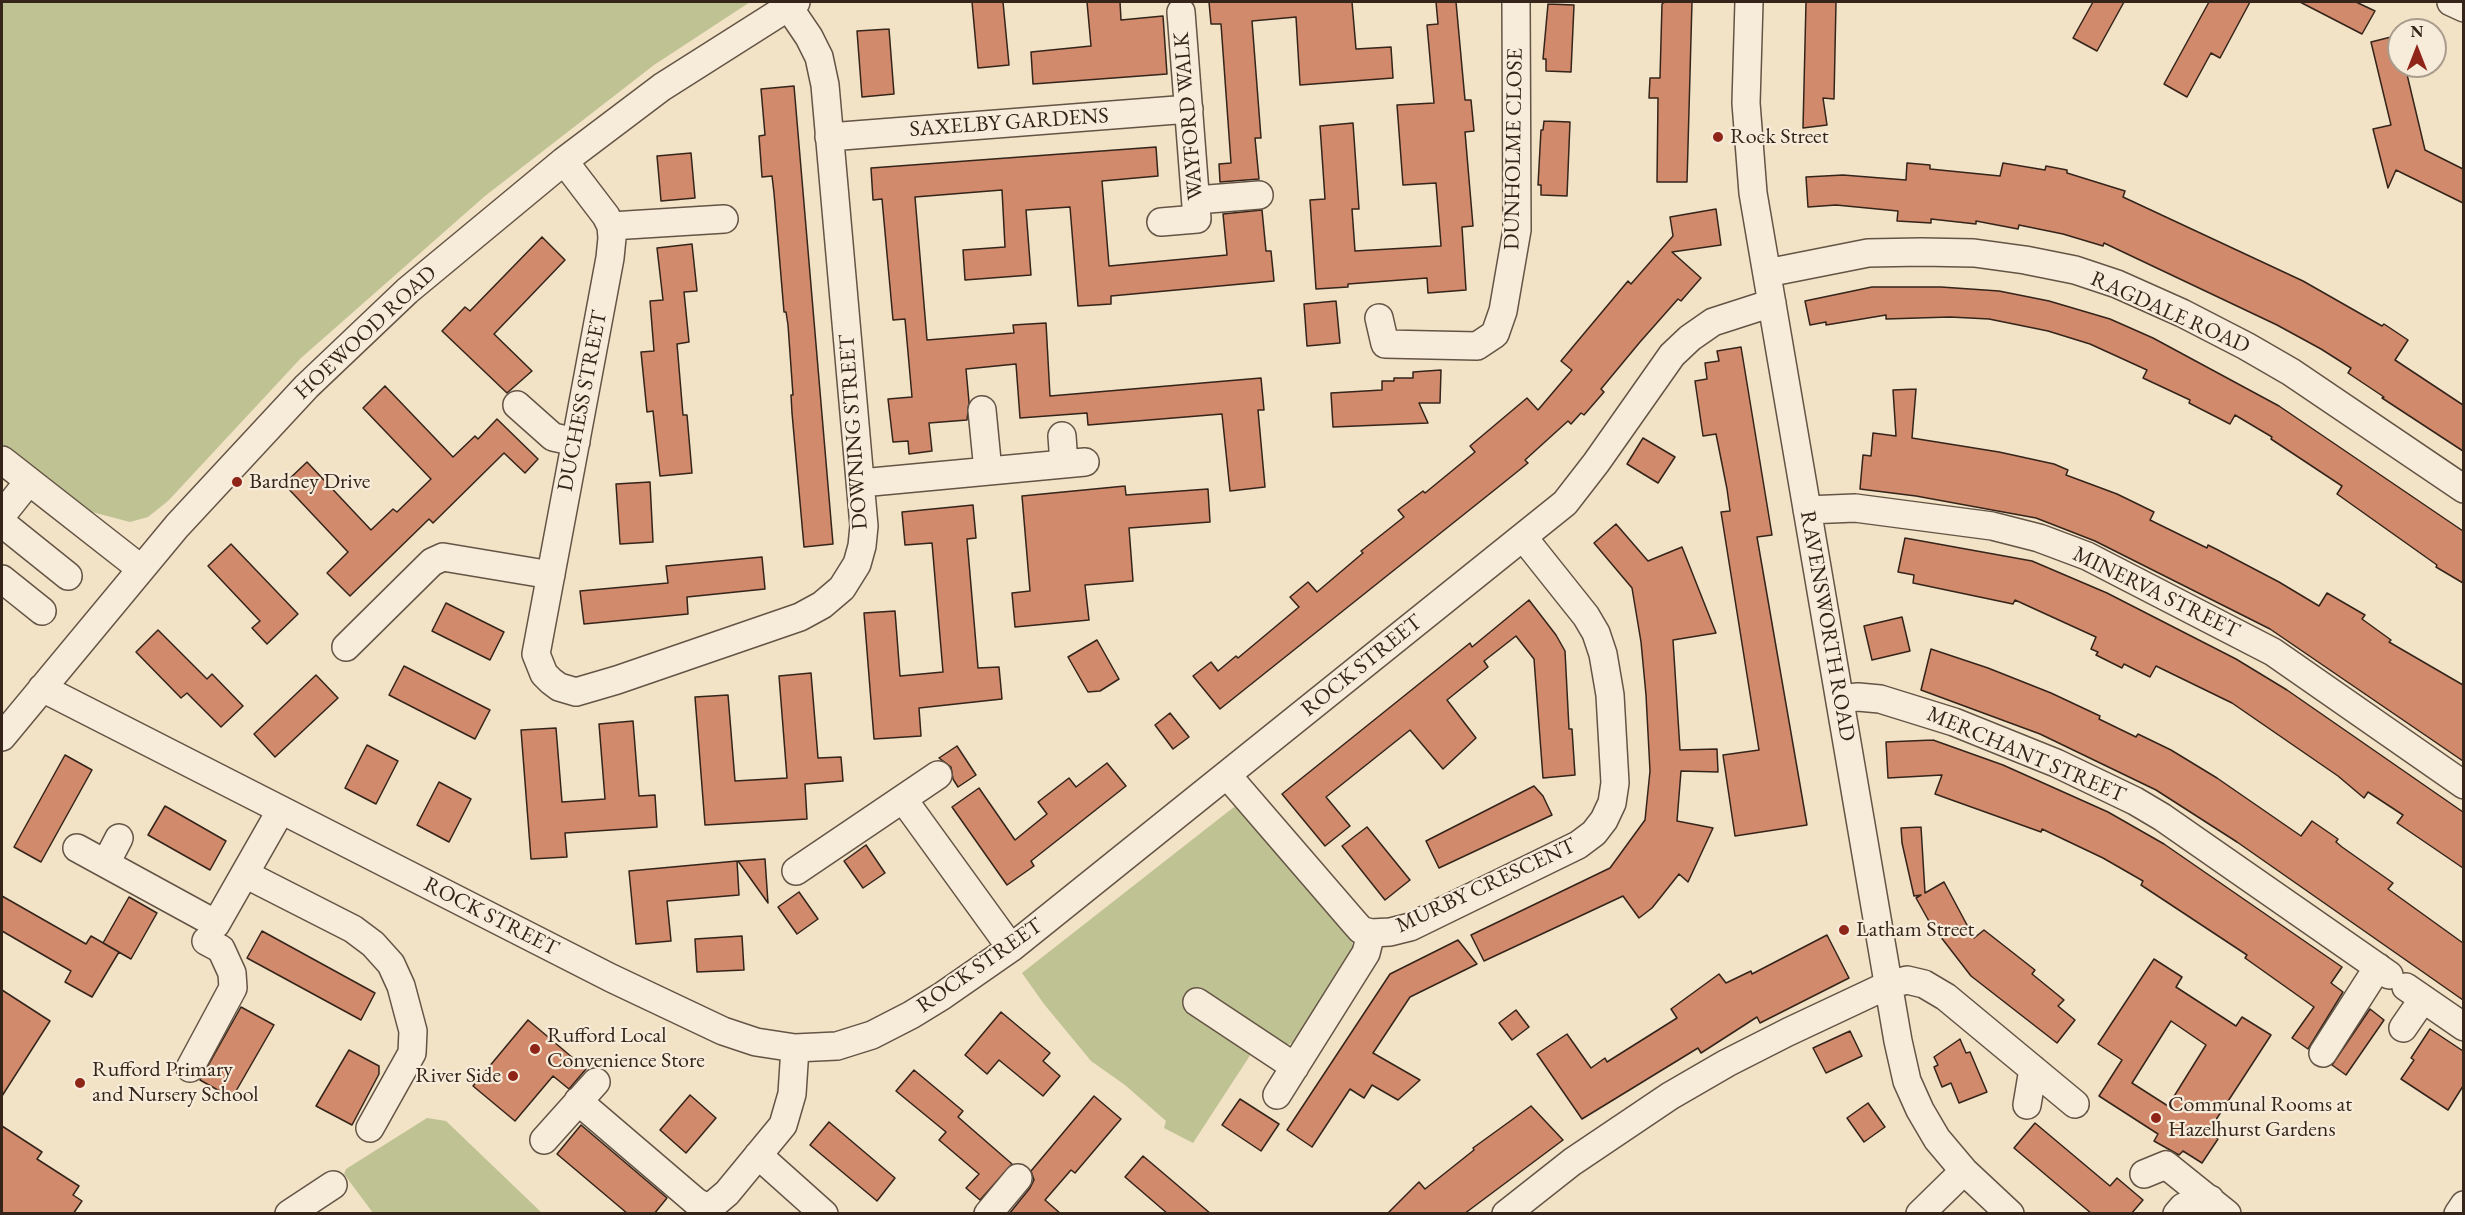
<!DOCTYPE html>
<style>
body{margin:0}
#map{position:relative;width:2465px;height:1215px;overflow:hidden;background:#f2e2c6;font-family:"EB Garamond",serif}
canvas{display:block}
.frame{position:absolute;inset:0;border:3px solid #34241a;pointer-events:none}
.north{position:absolute;left:2387px;top:18px;width:60px;height:60px;box-sizing:border-box;background:#f7ecda;border:2px solid #a99c8d;border-radius:50%;rotate:0deg;font-size:16px;font-weight:700;line-height:24px;text-align:center;color:#34241a}
.north::after{content:'';display:block;margin:auto;width:21px;height:27px;background:#8f2418;clip-path:polygon(50% 0,100% 100%,50% 72%,0 100%)}
</style>
<div id="map">
<canvas width="2465" height="1215"></canvas>
<div class="frame"></div>
<div class="north">N</div>
</div>
<script>
const ctx = document.querySelector('canvas').getContext('2d');
ctx.lineJoin = 'round';
function paint(path, color) { ctx.fillStyle = color; ctx.fill(path, 'evenodd'); }
const shape = rows => new Path2D(rows.map(r => 'M' + r).join(''));
function stroke(path, color, width, dash) { ctx.strokeStyle = color; ctx.lineWidth = width; ctx.lineCap = dash ? 'butt' : 'round'; ctx.setLineDash(dash || []); ctx.stroke(path); }
function label(font, color, halo, rows, align = 'center') {
  ctx.font = font + ' "EB Garamond",serif'; ctx.lineWidth = 4.5; ctx.setLineDash([]); ctx.textBaseline = 'middle'; ctx.strokeStyle = halo; ctx.fillStyle = color; for (const [text, x, y, turn = 0] of rows) {
    ctx.save(); ctx.translate(x, y); ctx.rotate((+turn || 0) * Math.PI / 180); ctx.textAlign = isNaN(turn) ? turn : align; if (halo) ctx.strokeText(text, 0, 0); ctx.fillText(text, 0, 0); ctx.restore();
  }
}
const green = shape([
 [2,2,750,2,654,65,485,196,301,358,168,501,148,517,130,522,92,512,2,444],
 [1234,807,1244,811,1347,930,1353,946,1349,959,1298,1041,1281,1047,1259,1034,1249,1057,1193,1143,1164,1128,1166,1121,1125,1085,1091,1061,1044,1004,1022,973],
 [427,1118,446,1121,542,1213,373,1213,344,1174,346,1169]
]);
const building = shape([
 [972,2,1003,2,1009,65,978,68,972,2],
 [1087,2,1120,2,1121,20,1163,16,1167,74,1033,84,1031,52,1091,46,1087,2],
 [1209,2,1352,2,1356,49,1391,47,1393,78,1300,85,1296,17,1252,21,1261,138,1255,138,1259,179,1220,182,1219,164,1231,163,1221,24,1211,24,1209,2],
 [1436,2,1456,2,1465,100,1471,100,1474,131,1465,132,1473,226,1462,227,1466,290,1428,293,1427,278,1348,284,1348,287,1316,289,1310,200,1325,199,1320,126,1353,123,1359,209,1352,209,1355,251,1441,246,1436,183,1403,185,1397,105,1434,103,1427,25,1438,24,1436,2],
 [1665,2,1692,2,1687,182,1657,182,1658,98,1649,98,1650,78,1660,78,1662,4,1665,2],
 [1806,2,1836,2,1834,99,1823,98,1827,125,1803,128,1806,2],
 [2093,2,2124,2,2097,51,2073,38,2093,2],
 [2209,2,2250,2,2220,58,2211,53,2187,97,2164,84,2209,2],
 [2300,2,2356,2,2375,11,2362,34,2300,2],
 [1548,4,1574,5,1571,72,1546,71,1546,59,1543,59,1548,4],
 [889,29,894,94,862,97,857,31,889,29],
 [2399,35,2399,66,2405,66,2425,150,2463,169,2463,203,2396,170,2388,188,2373,129,2391,125,2371,42,2399,35],
 [794,86,833,544,804,547,792,413,791,395,793,395,788,325,786,312,784,312,774,193,772,176,762,177,759,136,765,135,761,89,794,86],
 [1544,121,1570,122,1567,196,1541,195,1541,185,1538,185,1541,130,1543,130,1544,121],
 [1156,147,1158,176,1102,181,1109,266,1227,255,1223,214,1262,210,1266,251,1271,251,1274,281,1111,296,1111,304,1078,306,1070,207,1026,210,1031,275,965,280,963,250,1005,247,1002,190,915,197,927,340,1014,333,1013,325,1046,323,1050,396,1261,378,1264,410,1258,410,1265,487,1230,491,1222,414,1088,425,1087,413,1020,418,1016,364,966,369,969,402,967,420,929,423,932,451,909,454,908,441,893,442,888,399,912,397,905,319,893,320,882,199,873,200,871,168,1156,147],
 [691,153,695,198,661,201,657,156,691,153],
 [1907,163,1930,165,1930,169,2000,176,2003,163,2045,170,2046,166,2067,170,2067,173,2125,191,2123,197,2303,281,2382,326,2384,324,2408,340,2395,360,2463,405,2463,451,2382,398,2384,397,2348,373,2351,368,2321,349,2277,325,2104,243,2103,246,2063,234,2019,225,2018,229,1976,221,1976,224,1931,219,1931,223,1897,221,1898,211,1836,205,1808,207,1806,177,1843,175,1906,180,1907,163],
 [1716,209,1721,245,1672,252,1701,278,1681,301,1678,299,1640,342,1601,389,1604,392,1584,415,1581,413,1571,424,1568,421,1525,460,1528,463,1502,484,1220,709,1193,676,1211,662,1218,671,1236,656,1238,658,1299,607,1290,597,1308,582,1317,592,1363,553,1361,551,1404,517,1398,510,1423,491,1425,493,1475,452,1470,446,1527,398,1538,410,1572,370,1561,361,1628,281,1631,284,1673,236,1670,217,1716,209],
 [542,237,565,260,494,334,532,371,507,393,442,331,465,307,470,311,542,237],
 [692,244,697,291,684,292,689,342,677,344,683,415,687,415,692,473,660,476,653,411,647,412,641,352,654,351,650,301,663,300,657,248,692,244],
 [1872,287,1941,287,1999,291,2049,301,2110,319,2153,338,2279,406,2463,531,2463,583,2436,567,2437,565,2337,494,2342,486,2271,439,2272,437,2235,415,2230,424,2189,403,2190,400,2143,378,2147,370,2090,344,2048,331,1989,319,1950,317,1886,319,1886,315,1826,325,1826,322,1810,325,1805,301,1872,287],
 [1336,301,1340,343,1307,346,1304,304,1336,301],
 [1741,347,1772,535,1757,537,1807,825,1735,836,1723,755,1759,750,1721,512,1730,511,1727,489,1716,434,1703,436,1695,381,1707,379,1705,363,1719,361,1717,351,1741,347],
 [1441,370,1440,403,1419,403,1428,423,1333,427,1331,393,1382,390,1382,381,1394,381,1394,378,1413,378,1413,372,1441,370],
 [385,386,453,457,475,436,478,439,497,419,538,459,525,473,504,453,433,523,429,519,350,596,327,573,348,552,284,484,307,462,371,530,393,509,397,512,431,479,363,408,385,386],
 [1916,389,1912,438,1999,452,2054,464,2068,470,2066,475,2117,494,2154,512,2150,520,2207,548,2208,545,2218,550,2279,582,2319,606,2327,593,2365,615,2362,619,2391,640,2389,642,2463,685,2463,761,2270,629,2095,541,2036,518,1916,496,1860,489,1863,455,1871,456,1873,433,1896,436,1893,390,1916,389],
 [1643,438,1675,457,1658,483,1627,464,1643,438],
 [650,482,653,542,620,544,616,484,650,482],
 [1125,486,1126,495,1208,489,1210,522,1129,528,1133,581,1085,585,1089,620,1015,627,1012,593,1030,591,1022,496,1125,486],
 [973,505,976,538,967,539,978,668,999,667,1002,699,919,708,921,736,874,739,864,613,895,611,900,676,943,672,932,543,905,545,902,512,973,505],
 [1616,524,1648,561,1682,547,1716,633,1673,640,1680,750,1717,749,1718,772,1681,771,1677,821,1713,828,1688,882,1679,874,1652,908,1639,918,1623,896,1484,961,1471,935,1610,868,1645,820,1650,771,1646,695,1641,642,1632,588,1594,543,1616,524],
 [1905,538,2032,561,2107,593,2236,659,2287,690,2463,812,2463,868,2397,823,2403,815,2368,792,2364,798,2338,776,2232,703,2156,666,2150,677,2124,664,2122,668,2096,655,2098,652,2091,649,2096,637,2015,600,2013,604,1913,583,1914,575,1898,572,1905,538],
 [231,544,298,614,267,644,252,628,260,621,208,566,231,544],
 [762,557,765,589,687,597,688,614,584,624,580,591,668,583,666,566,762,557],
 [1529,600,1556,635,1565,651,1569,729,1572,729,1575,775,1543,778,1534,659,1516,636,1484,661,1488,667,1447,700,1476,738,1443,769,1410,730,1326,797,1350,826,1325,846,1282,794,1470,643,1472,647,1529,600],
 [446,603,504,632,490,660,432,631,446,603],
 [1902,617,1910,651,1872,660,1864,626,1902,617],
 [158,630,207,679,212,674,243,706,221,727,187,693,181,698,136,652,158,630],
 [1097,640,1119,679,1100,691,1088,692,1068,657,1097,640],
 [1931,649,1988,668,2051,693,2100,716,2099,719,2136,737,2138,734,2171,750,2217,778,2301,836,2312,821,2338,839,2336,842,2342,847,2393,883,2388,889,2463,943,2463,1000,2237,842,2156,790,2040,734,1921,690,1931,649],
 [404,666,490,710,475,739,389,695,404,666],
 [811,673,818,758,841,757,843,781,805,784,807,819,705,825,695,697,728,695,735,781,787,778,779,676,811,673],
 [316,675,338,698,275,757,254,734,316,675],
 [1170,713,1189,737,1173,749,1155,725,1170,713],
 [633,721,639,796,655,795,657,827,565,833,567,857,531,859,521,730,556,728,562,802,605,799,599,724,633,721],
 [1933,740,2003,765,2108,812,2164,844,2342,967,2331,983,2343,992,2308,1049,2292,1038,2314,1007,2245,958,2247,955,2141,885,2143,881,2103,858,2042,829,2041,832,1935,794,1942,775,1888,778,1886,742,1933,740],
 [367,745,398,761,376,804,345,788,367,745],
 [957,746,976,775,958,787,953,779,951,767,939,758,957,746],
 [65,755,92,770,41,862,14,847,65,755],
 [1107,763,1126,786,1031,861,1034,866,1007,885,952,807,979,788,1015,840,1047,814,1038,802,1069,778,1076,787,1107,763],
 [439,782,471,799,449,842,417,825,439,782],
 [1534,786,1543,796,1552,815,1439,868,1426,841,1534,786],
 [165,806,226,841,210,870,148,835,165,806],
 [1367,827,1410,880,1385,900,1342,846,1367,827],
 [1921,827,1925,893,1944,882,1974,938,1984,930,2035,970,2032,974,2064,1000,2058,1006,2075,1020,2057,1043,1971,976,1930,923,1916,898,1921,895,1914,896,1902,843,1901,828,1921,827],
 [866,845,885,873,863,888,844,861,866,845],
 [765,859,768,903,738,861,765,859],
 [737,861,739,895,667,901,671,941,636,944,629,871,737,861],
 [799,892,818,919,797,934,778,907,799,892],
 [2,896,86,944,91,936,119,952,92,997,65,982,71,971,2,931,2,896],
 [129,897,157,913,131,959,103,943,129,897],
 [262,931,375,993,361,1020,247,958,262,931],
 [1827,935,1849,978,1760,1023,1757,1017,1701,1053,1698,1048,1582,1119,1537,1054,1567,1034,1591,1068,1605,1058,1607,1062,1677,1018,1671,1009,1719,974,1726,983,1751,971,1752,974,1827,935],
 [742,936,744,970,697,972,695,939,742,936],
 [1458,940,1477,964,1410,997,1373,1053,1420,1080,1398,1100,1372,1085,1364,1098,1350,1089,1312,1147,1287,1130,1390,974,1458,940],
 [2154,959,2182,977,2176,987,2236,1026,2242,1017,2271,1035,2208,1132,2218,1139,2202,1163,2183,1151,2179,1155,2154,1141,2158,1134,2099,1096,2122,1060,2098,1044,2154,959],
 [2171,1021,2206,1045,2168,1106,2132,1083,2171,1021],
 [2,990,50,1021,2,1096,2,990],
 [241,1007,274,1025,232,1098,200,1080,241,1007],
 [2370,1009,2384,1020,2346,1075,2332,1065,2370,1009],
 [1516,1010,1529,1027,1512,1040,1499,1023,1516,1010],
 [1001,1012,1050,1053,1043,1061,1060,1076,1043,1096,999,1060,987,1074,965,1055,1001,1012],
 [528,1020,586,1069,569,1089,553,1076,515,1121,473,1086,528,1020],
 [2430,1029,2463,1051,2463,1086,2448,1110,2401,1079,2414,1060,2411,1058,2430,1029],
 [1850,1031,1862,1056,1826,1073,1813,1048,1850,1031],
 [1960,1039,1966,1053,1970,1052,1987,1092,1959,1103,1951,1083,1942,1087,1934,1067,1938,1065,1934,1057,1960,1039],
 [349,1050,379,1066,379,1074,352,1125,316,1106,349,1050],
 [914,1070,963,1111,958,1117,1012,1164,980,1200,966,1188,979,1174,939,1140,946,1132,896,1091,914,1070],
 [690,1095,716,1118,686,1153,660,1130,690,1095],
 [1094,1096,1121,1119,1075,1173,1071,1170,1045,1200,1061,1214,1009,1214,1030,1188,1034,1180,1031,1171,1094,1096],
 [1240,1099,1279,1124,1261,1151,1222,1125,1240,1099],
 [1868,1103,1885,1127,1864,1142,1847,1118,1868,1103],
 [1531,1106,1563,1140,1464,1214,1387,1214,1419,1182,1425,1189,1474,1150,1473,1148,1531,1106],
 [829,1122,895,1178,877,1201,810,1145,829,1122],
 [2035,1123,2110,1186,2117,1178,2143,1200,2131,1214,2092,1214,2014,1148,2035,1123],
 [581,1125,667,1198,654,1214,628,1214,557,1154,581,1125],
 [2,1126,42,1152,37,1159,79,1186,73,1195,82,1201,73,1214,2,1214,2,1126],
 [1143,1156,1176,1184,1211,1214,1168,1214,1125,1177,1143,1156]
]);
const minor = shape([
 [1749,2,1746,103,1753,193,1898,1041,1907,1081,1920,1110,1937,1139,1964,1171,2010,1214],
 [2451,2,2464,8],
 [829,137,1189,109],
 [564,161,606,216,611,226,612,238,610,258,536,654,544,674,551,681,559,687,576,692,617,680,800,617,822,605,842,588,857,564,862,546,864,526,825,85,819,57,809,37,788,6],
 [1196,200,1259,195],
 [1161,222,1197,219,1181,12],
 [611,226,724,219],
 [1767,273,1868,253,1921,252,1974,253,2025,260,2075,270,2117,284,2182,313,2246,346,2291,372,2464,489],
 [1379,318,1385,344,1477,346,1495,334,1503,311,1517,230,1516,2],
 [517,405,553,437,576,442],
 [982,410,988,471],
 [1062,436,1064,464],
 [2,460,140,568],
 [861,483,1085,462],
 [1807,510,1855,508,1992,526,2039,538,2087,556,2273,652,2464,785],
 [2,515,29,481],
 [2,523,68,576],
 [2,579,42,611],
 [346,647,432,562,443,557,551,575],
 [42,688,611,978,723,1031,756,1042,795,1048,837,1046,872,1035,911,1015,942,996,1011,948,1565,503,1596,463,1672,355,1690,338,1713,322,1772,303],
 [1840,699,1858,697,1880,699,1954,722,2056,763,2135,801,2162,817,2389,975],
 [2,737,177,526,307,386,407,291,564,161,662,87,796,2],
 [1227,775,1353,921,1361,930,1371,933,1390,932,1410,927,1578,845,1594,833,1604,820,1612,803,1615,783,1610,695,1603,654,1596,633,1586,616,1523,537],
 [903,799,1011,948],
 [77,848,216,924,281,810],
 [106,863,119,838],
 [796,871,938,775],
 [245,874,353,929,373,944,391,964,401,986,413,1031,412,1053,370,1128],
 [2406,987,2464,1027],
 [1197,1002,1295,1067],
 [2403,1028,2423,999],
 [2323,1053,2378,967],
 [190,1068,233,988,232,973,221,949,206,941],
 [1277,1095,1366,953,1371,933],
 [578,1101,695,1201,705,1207,714,1204,727,1193,783,1125,792,1094,795,1048],
 [2027,1105,2033,1069],
 [544,1140,596,1082],
 [758,1155,824,1214],
 [2144,1174,2166,1165,2227,1214],
 [289,1214,333,1185],
 [988,1214,1018,1178],
 [1506,1214,1572,1162,1670,1096,1727,1063,1788,1032,1888,985,1907,980,1924,984,1946,997,2075,1104],
 [1920,1214,1964,1171],
 [2177,1214,2183,1207,2196,1201,2210,1199],
 [2458,1214,2464,1205]
]);
const markers = [
 [1718,137,6,"#8f2418"],
 [237,482,6,"#8f2418"],
 [1844,930,6,"#8f2418"],
 [535,1049,6,"#8f2418"],
 [513,1076,6,"#8f2418"],
 [80,1083,6,"#8f2418"],
 [2156,1118,6,"#8f2418"]
];
const streetNames = [
 ["WAYFORD WALK",1189,116,-95],
 ["SAXELBY GARDENS",1009,123,-4],
 ["DUNHOLME CLOSE",1514,149,-89],
 ["RAGDALE ROAD",2170,313,24],
 ["HOEWOOD ROAD",366,333,-43],
 ["DUCHESS STREET",583,401,-79],
 ["DOWNING STREET",854,432,-94],
 ["MINERVA STREET",2156,593,26],
 ["RAVENSWORTH ROAD",1827,626,80],
 ["ROCK STREET",1362,666,-39],
 ["MERCHANT STREET",2026,755,23],
 ["MURBY CRESCENT",1486,886,-25],
 ["ROCK STREET",491,917,27],
 ["ROCK STREET",980,966,-35]
];
const poiNames = [
 ["Rock Street",1730,137],
 ["Bardney Drive",249,482],
 ["Latham Street",1856,930],
 ["Rufford Local",547,1036],
 ["Convenience Store",547,1061],
 ["Rufford Primary",92,1070],
 ["and Nursery School",92,1095],
 ["River Side",501,1076,"right"],
 ["Communal Rooms at",2168,1105],
 ["Hazelhurst Gardens",2168,1130]
];
paint(green, '#bfc292');
paint(building, '#d18a6b');
stroke(building, '#34241a', 1.5);
stroke(minor, '#645445', 30);
stroke(minor, '#f7ecda', 27);
for (const [x, y, r, color] of markers) { const dot = new Path2D(); dot.arc(x, y, r, 0, 2 * Math.PI); ctx.fillStyle = color; ctx.fill(dot); stroke(dot, '#f7ecda', 2); }
label('22px', '#34241a', '#f7ecda', streetNames);
label('22px', '#34241a', '#f7ecda', poiNames, 'left');
</script>
